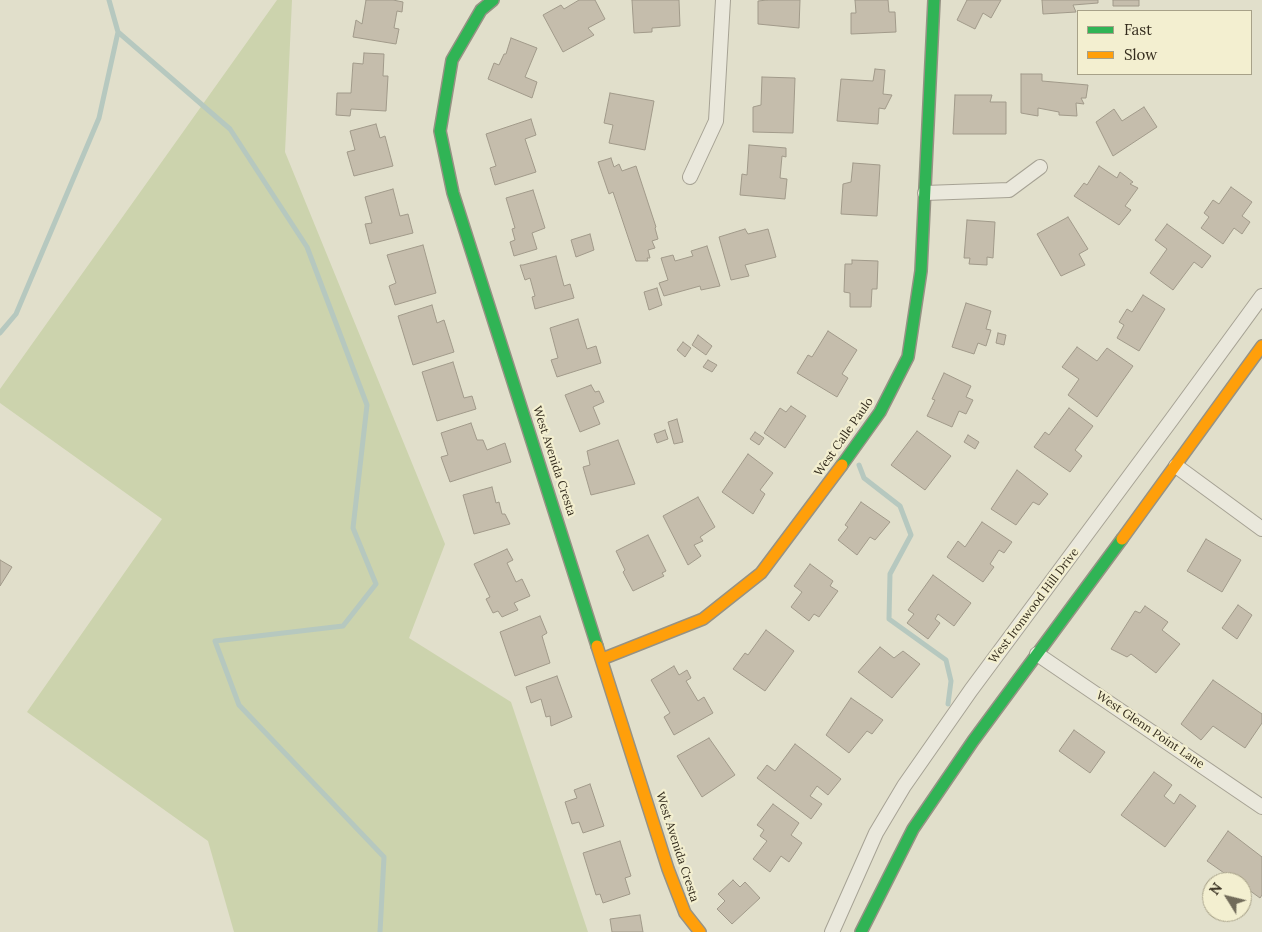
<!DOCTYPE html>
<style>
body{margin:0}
#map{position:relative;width:1262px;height:932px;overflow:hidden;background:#e1dfcb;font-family:Lora,serif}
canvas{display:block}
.legend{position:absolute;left:1077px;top:10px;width:175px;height:65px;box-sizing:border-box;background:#f3efd0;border:1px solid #a7a188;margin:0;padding:6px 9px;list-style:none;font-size:15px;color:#342c1d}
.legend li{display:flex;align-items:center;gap:10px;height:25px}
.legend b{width:25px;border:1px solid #a7a188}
.north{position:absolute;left:1202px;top:872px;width:50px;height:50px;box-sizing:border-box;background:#f3efd0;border:1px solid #a7a188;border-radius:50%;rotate:306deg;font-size:14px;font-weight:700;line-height:20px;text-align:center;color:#342c1d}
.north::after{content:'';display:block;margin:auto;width:18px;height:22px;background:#716b5a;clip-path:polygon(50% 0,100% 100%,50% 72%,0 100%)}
</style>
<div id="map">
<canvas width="1262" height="932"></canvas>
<ul class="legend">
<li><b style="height:6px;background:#30b455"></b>Fast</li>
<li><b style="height:6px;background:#ff9f0a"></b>Slow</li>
</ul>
<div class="north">N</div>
</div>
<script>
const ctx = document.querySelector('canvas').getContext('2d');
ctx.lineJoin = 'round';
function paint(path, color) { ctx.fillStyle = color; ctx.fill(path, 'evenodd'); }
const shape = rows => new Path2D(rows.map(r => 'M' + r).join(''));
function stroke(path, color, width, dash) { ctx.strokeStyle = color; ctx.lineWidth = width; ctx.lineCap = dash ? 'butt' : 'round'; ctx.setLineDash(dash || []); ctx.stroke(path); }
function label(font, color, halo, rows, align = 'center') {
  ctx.font = font + ' Lora,serif'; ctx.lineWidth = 4.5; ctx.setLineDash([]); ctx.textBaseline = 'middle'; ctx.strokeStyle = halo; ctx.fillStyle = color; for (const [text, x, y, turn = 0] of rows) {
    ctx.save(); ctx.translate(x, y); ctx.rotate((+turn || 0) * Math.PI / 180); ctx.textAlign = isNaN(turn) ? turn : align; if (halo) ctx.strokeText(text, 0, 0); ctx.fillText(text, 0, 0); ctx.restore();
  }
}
const green = shape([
 [277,0,292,0,285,152,445,544,409,638,511,702,588,932,234,932,208,841,27,712,162,519,0,403,0,389]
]);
const stream = shape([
 [109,0,118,32,230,129,307,247,367,405,353,528,376,584,343,626,215,641,239,705,384,857,380,932],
 [0,333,16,314,99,118,118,32],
 [859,465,864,478,900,506,911,535,890,574,889,619,946,660,951,681,948,704]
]);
const building = shape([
 [366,0,393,0,403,2,402,12,397,11,394,28,399,29,396,44,353,37,356,20,362,24,366,0],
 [579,0,595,0,605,19,588,28,594,35,563,52,543,15,561,5,564,9,579,0],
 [632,0,679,0,680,26,652,28,652,32,634,33,632,0],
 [767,0,800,0,799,28,758,24,758,1,767,0],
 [855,0,888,0,889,12,895,12,896,32,851,34,851,13,856,13,855,0],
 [967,0,1001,0,991,18,983,13,975,29,957,20,967,0],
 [1042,0,1098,0,1098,3,1073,5,1076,12,1043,14,1042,0],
 [1113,0,1139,0,1139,6,1113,6,1113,0],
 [511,38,537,48,525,77,537,82,532,98,488,79,494,63,499,65,504,54,506,54,511,38],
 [364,53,384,54,383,76,388,76,386,111,351,109,350,116,336,115,337,93,351,93,353,63,363,64,364,53],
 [875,69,885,70,883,94,892,95,885,109,879,108,878,124,837,121,841,79,873,81,875,69],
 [1021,74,1042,74,1042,81,1088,85,1086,98,1081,98,1084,104,1076,103,1077,116,1059,115,1059,112,1038,108,1038,116,1021,113,1021,74],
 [762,77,795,78,793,133,753,132,753,107,761,105,762,77],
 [610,93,654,101,645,150,609,143,613,125,604,123,610,93],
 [955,95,992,95,990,102,1006,102,1006,134,953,134,955,95],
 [1144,107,1157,127,1113,156,1096,122,1114,109,1122,121,1144,107],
 [531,119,536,135,525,139,536,172,495,185,490,168,496,166,486,134,531,119],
 [376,124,380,138,385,136,393,166,354,176,347,152,355,150,350,131,376,124],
 [749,145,786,148,786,157,782,156,780,178,787,179,785,199,740,195,742,174,747,175,749,145],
 [611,158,614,167,619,164,622,171,636,166,656,227,655,228,658,239,652,241,655,248,648,250,650,258,647,258,648,261,636,261,613,192,609,194,598,162,611,158],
 [853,163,880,165,877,216,841,214,843,184,851,182,853,163],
 [1099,166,1117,178,1120,172,1133,182,1130,184,1138,188,1125,206,1131,210,1119,225,1074,196,1084,183,1087,185,1099,166],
 [1231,187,1252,202,1242,216,1250,222,1242,234,1234,228,1223,244,1201,228,1209,217,1204,213,1213,200,1219,204,1231,187],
 [393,189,400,216,408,214,413,233,370,244,365,224,372,223,365,197,393,189],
 [533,190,545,228,532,233,537,249,514,256,510,242,515,240,512,229,515,228,506,198,533,190],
 [1068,217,1088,249,1079,254,1085,265,1061,276,1037,234,1068,217],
 [967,220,995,222,993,258,987,257,987,265,969,264,970,258,964,258,967,220],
 [1167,224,1211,256,1202,268,1194,262,1173,290,1150,273,1167,249,1155,240,1167,224],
 [745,229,748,234,768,229,776,257,745,265,749,276,731,280,719,237,745,229],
 [590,234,594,250,576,257,571,240,590,234],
 [423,245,436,293,395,305,389,286,396,283,387,255,423,245],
 [707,246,720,286,701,290,700,286,664,296,659,283,668,280,661,258,673,255,675,261,693,256,691,251,707,246],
 [556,256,564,286,570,284,574,298,535,309,532,297,535,296,530,278,525,280,520,265,523,265,556,256],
 [852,260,878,261,877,289,872,289,871,307,850,307,850,293,844,292,845,264,852,264,852,260],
 [657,288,662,305,649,310,644,292,657,288],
 [1143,295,1165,309,1139,351,1117,338,1124,325,1119,322,1127,309,1132,312,1143,295],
 [966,303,991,311,986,329,991,330,986,346,978,343,974,354,952,347,966,303],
 [432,305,437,323,444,320,454,352,413,365,398,316,432,305],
 [578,319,587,349,596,346,601,363,557,377,551,360,558,358,550,328,578,319],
 [828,331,857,350,842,374,848,378,837,397,797,373,808,355,812,357,828,331],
 [998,333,1006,335,1004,345,996,343,998,333],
 [698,335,712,346,706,355,692,345,698,335],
 [683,342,691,348,685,357,677,350,683,342],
 [1077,347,1097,361,1107,348,1133,366,1097,417,1068,395,1079,379,1062,367,1077,347],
 [708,360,717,365,712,372,703,367,708,360],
 [453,362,464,398,472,396,476,409,437,421,422,372,453,362],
 [944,373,971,386,966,397,973,400,966,414,959,411,952,427,927,416,935,400,932,399,944,373],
 [591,385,595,392,599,391,604,402,593,407,600,424,580,432,565,395,591,385],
 [791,406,806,416,785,448,764,433,780,408,786,412,791,406],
 [1069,408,1093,426,1075,450,1082,456,1070,472,1034,447,1045,432,1049,435,1069,408],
 [677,419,683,442,674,444,668,422,677,419],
 [471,423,477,440,483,440,487,450,505,443,511,462,450,482,441,457,448,455,441,433,471,423],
 [665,430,668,439,657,443,654,434,665,430],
 [917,431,951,456,925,490,891,465,917,431],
 [755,432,764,438,759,445,750,439,755,432],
 [968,435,979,442,975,449,964,442,968,435],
 [618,440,635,484,591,495,583,467,590,465,587,451,618,440],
 [748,454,773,473,760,490,765,494,753,514,722,492,748,454],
 [1017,470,1048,494,1039,505,1033,502,1016,525,991,509,1017,470],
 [492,487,496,503,499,502,502,514,505,514,510,524,474,534,463,495,492,487],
 [698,497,715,527,700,537,703,541,694,545,701,556,688,565,663,516,698,497],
 [861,502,890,522,875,540,870,537,857,555,838,540,848,527,845,525,861,502],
 [982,522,1012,542,1004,553,999,550,990,564,994,567,983,582,947,557,958,541,965,547,982,522],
 [648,535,666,571,662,573,664,576,633,591,623,572,625,570,616,551,648,535],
 [1206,539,1241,560,1222,592,1187,571,1206,539],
 [507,549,513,560,507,563,516,582,522,579,530,596,514,603,518,610,502,617,498,611,493,613,486,599,490,597,474,564,507,549],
 [0,560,12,567,0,586,0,560],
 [810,564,833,581,830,586,838,591,819,617,814,614,809,621,791,607,802,592,794,586,810,564],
 [933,575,971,603,954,626,938,614,935,619,940,623,928,639,907,623,914,614,908,610,933,575],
 [1238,605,1252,615,1237,639,1222,628,1238,605],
 [1145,606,1168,622,1162,630,1180,644,1156,673,1131,654,1127,657,1111,649,1135,611,1140,613,1145,606],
 [540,616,547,633,542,636,550,663,515,676,500,632,540,616],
 [766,630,794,651,765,691,733,669,745,653,748,655,766,630],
 [880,647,894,658,903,651,920,664,892,698,858,672,880,647],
 [674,666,679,675,687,670,691,678,686,681,698,701,704,697,713,713,674,735,664,717,670,713,651,680,674,666],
 [557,676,572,717,551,726,550,716,546,717,541,699,531,703,526,687,557,676],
 [1213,680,1262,714,1262,723,1245,748,1213,726,1201,740,1181,724,1213,680],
 [851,698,883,720,872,734,867,731,849,753,826,735,851,698],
 [1074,730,1105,752,1090,773,1059,751,1074,730],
 [709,738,735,775,702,797,677,756,709,738],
 [795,744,841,779,828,795,817,786,810,796,822,804,811,819,757,778,767,765,775,771,795,744],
 [1154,772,1172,785,1164,796,1174,804,1180,794,1196,806,1165,847,1121,815,1154,772],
 [590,784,604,826,583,833,579,822,572,824,565,802,577,798,574,790,590,784],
 [773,804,799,823,791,835,802,843,789,862,781,856,770,872,753,859,767,841,760,836,764,830,757,825,773,804],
 [1228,831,1262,857,1262,895,1260,898,1242,885,1242,882,1237,882,1207,861,1228,831],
 [620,841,631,876,625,878,630,894,603,903,600,894,596,895,583,853,620,841],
 [733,880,740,887,745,882,760,898,732,924,717,909,725,901,718,894,733,880],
 [640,915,643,932,612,932,610,919,640,915]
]);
const street = shape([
 [690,177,716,121,723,0],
 [925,193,1009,190,1040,167],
 [1176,466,1262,529],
 [1037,654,1262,807],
 [832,932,876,833,904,786,971,690,1172,419,1262,296]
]);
const fast = shape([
 [493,0,481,10,452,60,440,131,453,193,597,646],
 [842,465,880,412,908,357,921,271,934,0],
 [861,932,913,829,973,741,1122,539]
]);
const slow = shape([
 [1122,539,1262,346],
 [597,646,668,869,685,913,700,932],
 [602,659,703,619,761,573,842,465]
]);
const streetNames = [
 ["West Calle Paulo",844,437,-55],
 ["West Avenida Cresta",554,461,72],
 ["West Ironwood Hill Drive",1034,606,-53],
 ["West Glenn Point Lane",1150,730,34],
 ["West Avenida Cresta",677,847,72]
];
paint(green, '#ccd3ad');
stroke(stream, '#b6c8bf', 5);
paint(building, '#c5bdac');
stroke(building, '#a19a8a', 1);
stroke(street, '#a6a294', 16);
stroke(fast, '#969284', 14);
stroke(slow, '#969284', 14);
stroke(street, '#eae8dc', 14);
stroke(fast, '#30b455', 11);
stroke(slow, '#ff9f0a', 11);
label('12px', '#342c1d', '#f3efd0', streetNames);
</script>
